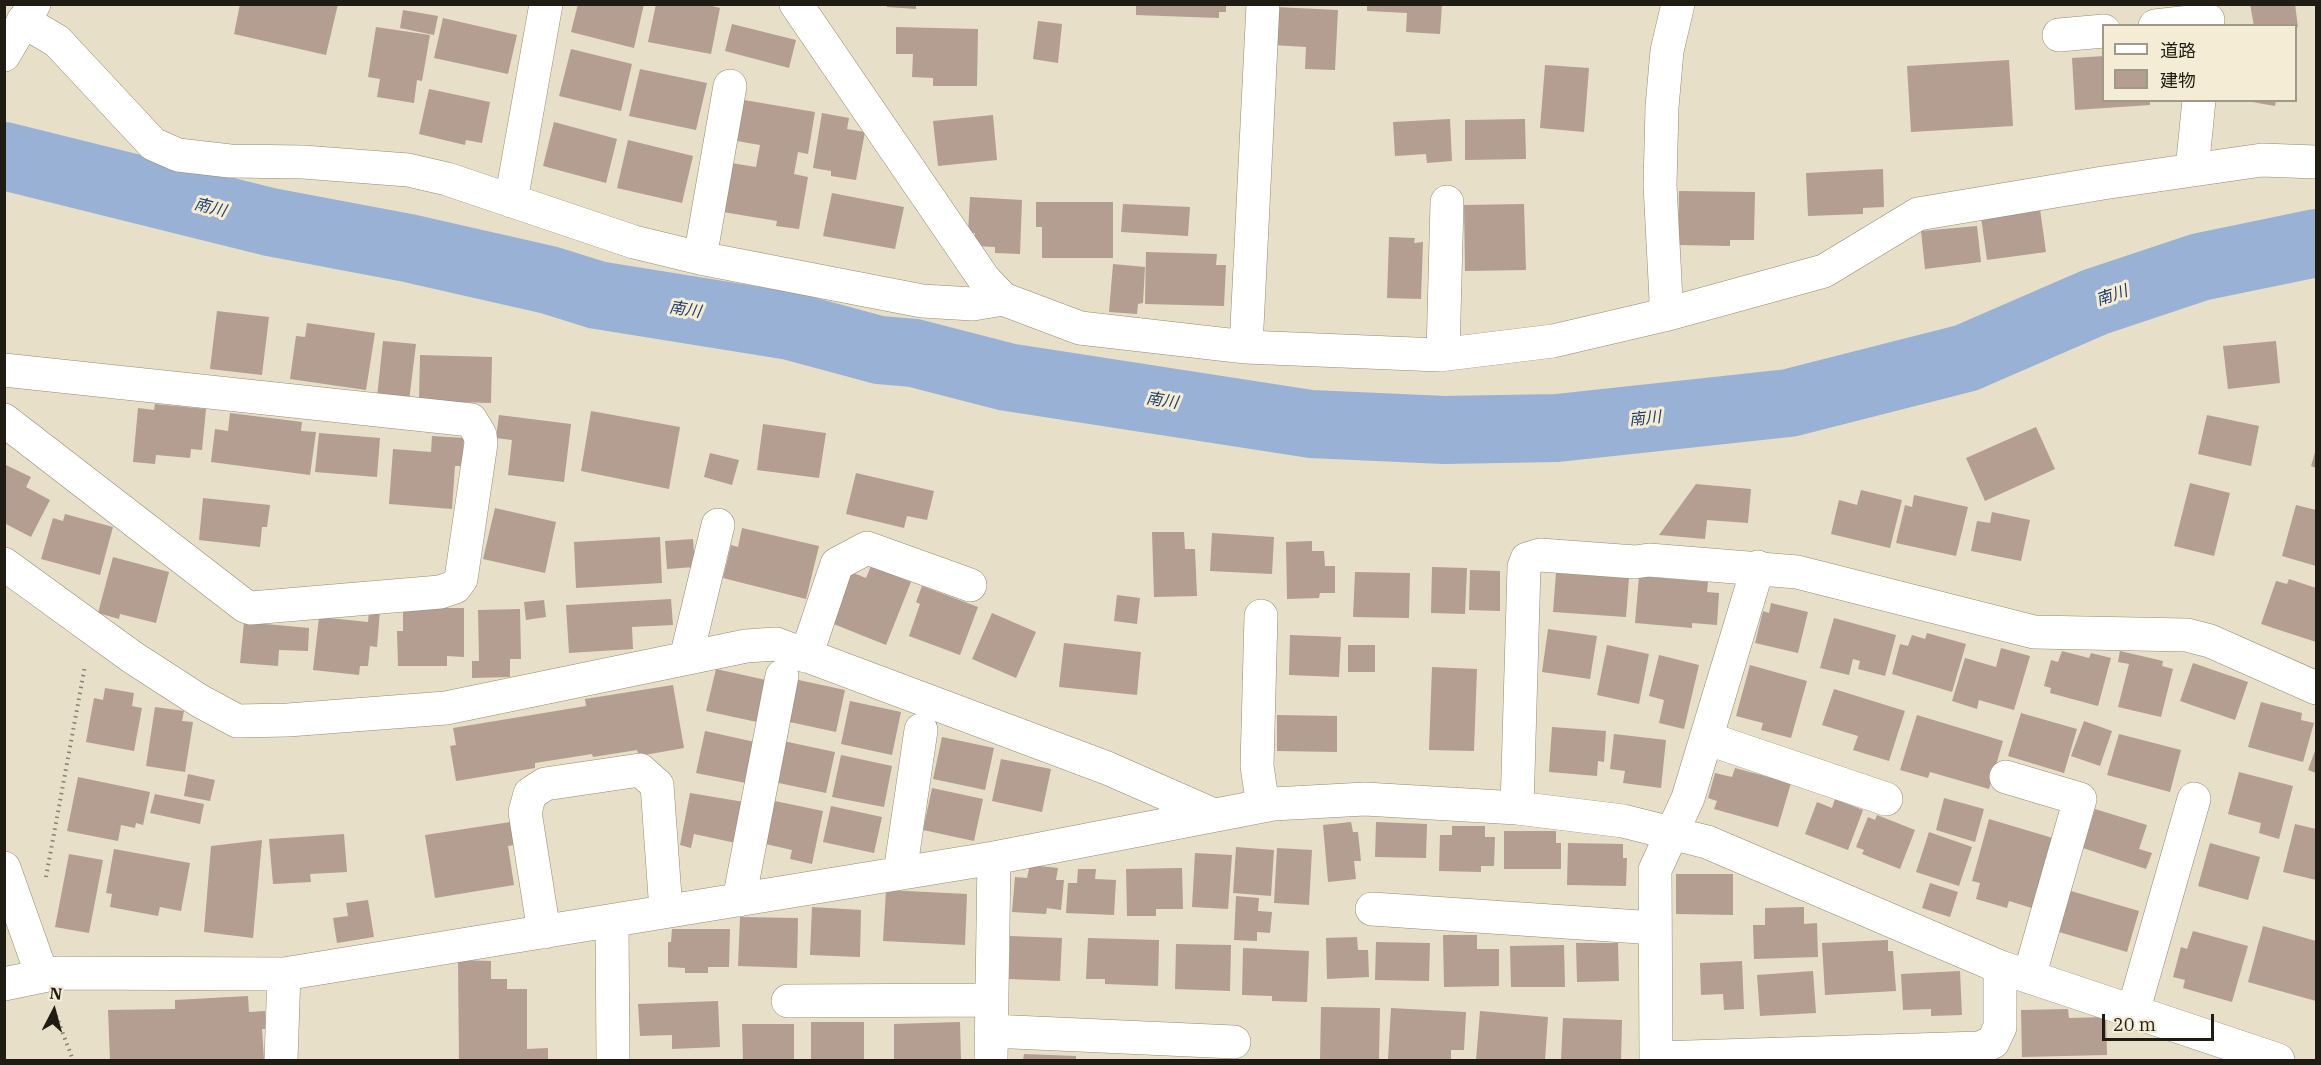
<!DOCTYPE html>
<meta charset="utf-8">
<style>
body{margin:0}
#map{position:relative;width:2321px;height:1065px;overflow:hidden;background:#e8dfc8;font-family:"IBM Plex Serif","Noto Sans JP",serif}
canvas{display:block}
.frame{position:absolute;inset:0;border:6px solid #1f1c13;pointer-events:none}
.legend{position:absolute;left:2102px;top:24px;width:195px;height:78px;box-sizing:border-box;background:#f5ecd5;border:2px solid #9f9987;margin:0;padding:8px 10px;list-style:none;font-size:18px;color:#1f1c13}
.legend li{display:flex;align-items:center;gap:12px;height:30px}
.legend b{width:30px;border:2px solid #9f9987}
.north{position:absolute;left:24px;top:981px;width:60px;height:60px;-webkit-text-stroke:4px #f5ecd5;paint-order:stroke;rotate:6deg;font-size:16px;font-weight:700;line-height:24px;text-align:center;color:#1f1c13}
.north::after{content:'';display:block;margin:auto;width:21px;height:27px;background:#1f1c13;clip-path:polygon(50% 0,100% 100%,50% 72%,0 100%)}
.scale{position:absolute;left:2102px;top:1014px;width:112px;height:27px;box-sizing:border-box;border:3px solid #1f1c13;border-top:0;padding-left:8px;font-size:18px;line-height:21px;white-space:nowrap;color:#1f1c13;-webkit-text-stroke:4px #f5ecd5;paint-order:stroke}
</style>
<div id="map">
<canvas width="2321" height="1065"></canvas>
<div class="frame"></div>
<ul class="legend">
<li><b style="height:8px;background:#fff"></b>道路</li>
<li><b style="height:16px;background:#b49d91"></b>建物</li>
</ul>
<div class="north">N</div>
<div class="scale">20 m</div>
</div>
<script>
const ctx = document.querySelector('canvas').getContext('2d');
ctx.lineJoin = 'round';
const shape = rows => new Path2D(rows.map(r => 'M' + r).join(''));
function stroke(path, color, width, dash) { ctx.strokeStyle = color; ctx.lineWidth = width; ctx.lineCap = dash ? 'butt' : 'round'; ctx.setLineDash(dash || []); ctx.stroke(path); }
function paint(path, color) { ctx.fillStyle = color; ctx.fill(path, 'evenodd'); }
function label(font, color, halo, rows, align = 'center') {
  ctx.font = font + ' "IBM Plex Serif","Noto Sans JP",serif'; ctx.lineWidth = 6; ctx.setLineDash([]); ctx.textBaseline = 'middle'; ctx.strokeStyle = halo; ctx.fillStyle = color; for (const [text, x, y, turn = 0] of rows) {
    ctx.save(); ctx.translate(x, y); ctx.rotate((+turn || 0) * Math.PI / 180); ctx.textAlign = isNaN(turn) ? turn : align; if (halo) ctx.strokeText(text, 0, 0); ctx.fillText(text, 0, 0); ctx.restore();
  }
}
const river = shape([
 [4,156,270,222,408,248,549,280,597,295,790,326,879,350,914,353,1007,377,1311,424,1444,430,1557,428,1789,403,1966,358,2095,302,2200,267,2316,243]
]);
const building = shape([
 [240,4,338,4,326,55,234,34],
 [578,4,644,4,634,48,571,32],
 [656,4,704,4,720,8,711,54,648,42],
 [887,4,916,4,916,9,887,7],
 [1136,4,1226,4,1226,12,1219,12,1219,18,1136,15],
 [1367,4,1442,4,1440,34,1406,32,1407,13,1367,11],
 [2250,4,2295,4,2298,27,2254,26],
 [1275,7,1338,10,1335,70,1305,69,1306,47,1273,45],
 [403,10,438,16,434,35,400,28],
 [443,18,517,35,508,74,434,58],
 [1038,21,1062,24,1058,63,1033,59],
 [732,24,796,40,789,68,725,51],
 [376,27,430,35,422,81,417,80,414,103,377,97,380,79,368,77],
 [896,27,978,29,977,86,933,86,933,78,912,77,913,54,896,54],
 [571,49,632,64,621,111,559,96],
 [2104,56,2104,100,2150,100,2150,105,2075,110,2072,58],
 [2009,60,2013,126,1911,132,1907,66],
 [1545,65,1589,68,1584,132,1540,128],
 [640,69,707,83,696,130,629,116],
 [429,89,490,102,482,143,466,140,465,145,419,134],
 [744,100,815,112,808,154,798,152,794,174,808,177,799,229,776,226,777,221,723,212,731,163,756,167,760,145,737,141],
 [2241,100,2276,100,2275,106],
 [822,113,849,118,847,129,865,132,856,180,831,176,831,171,813,168],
 [993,115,997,160,938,166,933,121],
 [1450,119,1452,161,1427,163,1426,154,1395,156,1393,122],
 [1525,119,1526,159,1465,160,1465,120],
 [554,122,617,139,606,183,543,166],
 [628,140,693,156,682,203,617,188],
 [1883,169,1884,207,1863,208,1863,214,1808,216,1806,173],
 [1679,191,1755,192,1754,240,1730,240,1730,246,1678,245],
 [832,193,904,207,895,249,823,236],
 [970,197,1022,200,1020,254,995,253,995,247,975,246,975,233,968,233],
 [1036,202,1113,202,1113,258,1042,258,1042,227,1036,227],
 [1123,204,1190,207,1188,236,1121,232],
 [1524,204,1526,270,1465,271,1464,205],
 [2040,209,2046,252,1987,260,1981,217],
 [1977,226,1981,262,1925,269,1921,231],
 [1389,237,1415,238,1414,243,1423,242,1421,299,1387,298],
 [1146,252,1217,254,1216,265,1226,265,1224,306,1145,304],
 [1113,264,1145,267,1143,303,1138,304,1137,314,1109,312],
 [217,311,269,317,262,375,210,369],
 [307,323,375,333,366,390,290,379,296,336,305,337],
 [383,341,416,344,409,401,377,397],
 [2276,341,2280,383,2228,389,2223,346],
 [420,355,492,357,491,403,419,401],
 [155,404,206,409,202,450,191,449,190,458,156,455,155,464,133,462,138,408,154,410],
 [591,411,680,427,669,489,581,471],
 [230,413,302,422,301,431,316,432,310,475,211,462,215,429,228,431],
 [499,415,571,424,564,482,508,475,512,440,496,438],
 [2207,415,2259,426,2251,466,2198,454],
 [763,424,826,433,819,478,757,470],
 [2036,427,2055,469,1985,501,1966,458],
 [319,433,380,438,377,477,315,472],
 [432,436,464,438,462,466,455,466,452,509,389,504,393,449,431,452],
 [2316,449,2316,468,2311,466],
 [710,453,739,460,732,485,704,477],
 [4,464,31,477,26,487,50,500,31,537,4,523],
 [856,473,934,491,927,520,907,516,904,528,846,514],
 [2190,483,2230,493,2214,556,2174,546],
 [1696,484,1751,489,1748,523,1707,520,1705,539,1659,535],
 [1861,490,1902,500,1890,548,1831,534,1839,500,1857,505],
 [1914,495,1968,507,1956,556,1896,543,1905,505,1912,507],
 [203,498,270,505,267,527,262,527,260,547,199,540],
 [2296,505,2316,510,2316,566,2282,556],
 [495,508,556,522,545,573,483,559],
 [1992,512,2030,520,2021,561,1971,551,1977,521,1990,523],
 [65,514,113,527,100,575,41,559,53,518,63,521],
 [742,528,819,546,806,599,723,578,731,545,738,547],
 [1152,532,1184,532,1185,549,1195,549,1197,596,1154,597],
 [1212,533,1274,537,1272,574,1210,571],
 [660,537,662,583,576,588,574,542],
 [693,539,695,567,667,569,665,541],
 [1312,541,1312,551,1324,551,1325,566,1335,566,1335,593,1320,593,1319,598,1287,599,1286,542],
 [113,557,169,572,156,623,120,614,119,619,98,613],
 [871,566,911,582,886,645,831,623,851,572,866,578],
 [1432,567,1467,568,1465,614,1431,613],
 [1470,570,1500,571,1500,611,1469,610],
 [1355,572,1410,573,1409,618,1353,617],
 [1556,573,1629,578,1626,617,1553,612],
 [1639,576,1708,582,1707,592,1719,593,1717,625,1692,623,1692,628,1635,623],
 [2289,579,2316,588,2316,642,2261,624,2276,581,2287,584],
 [922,586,978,607,960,655,909,636,920,604,916,602],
 [1117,595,1140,598,1137,624,1114,621],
 [671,599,673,625,632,627,633,649,569,653,566,605],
 [544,600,546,617,526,620,524,602],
 [1771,603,1808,612,1798,653,1755,643,1763,611,1769,613],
 [403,608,464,608,464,657,447,656,447,666,398,666,397,631,403,631],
 [520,609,521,659,510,659,510,677,472,678,472,661,479,661,478,610],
 [369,611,380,611,377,647,370,646,368,666,360,666,359,675,313,670,319,617,368,622],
 [992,613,1036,632,1016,678,972,659],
 [1834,618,1896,635,1885,676,1858,669,1860,661,1853,659,1849,675,1820,668],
 [244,622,309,628,308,651,279,650,278,666,240,663],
 [1548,629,1597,636,1590,679,1542,672],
 [1927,633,1966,644,1952,692,1892,674,1900,644,1908,646,1912,635,1925,639],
 [1290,635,1341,637,1339,677,1289,675],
 [1064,643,1141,652,1137,695,1059,687],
 [1348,645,1375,645,1375,672,1348,672],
 [1607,645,1649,654,1639,704,1597,695],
 [2001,648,2030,656,2014,710,1979,700,1977,709,1952,701,1965,658,1996,667],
 [2062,651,2089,658,2091,653,2111,658,2098,706,2050,693,2051,688,2044,686,2051,660,2058,662],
 [2120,651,2163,661,2162,666,2173,669,2161,717,2118,707,2129,664,2118,662],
 [1659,655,1699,665,1684,729,1659,723,1664,700,1649,696],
 [2193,663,2248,682,2235,720,2180,701],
 [1750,665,1807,681,1791,738,1761,730,1763,723,1736,716],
 [1432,667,1477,669,1474,751,1429,750],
 [716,669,766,680,757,722,706,711],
 [794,679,845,690,836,732,785,721],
 [673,685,684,748,639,756,637,750,593,757,592,754,535,763,535,768,456,781,450,746,456,745,453,728,586,706,585,699],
 [105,688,134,693,132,706,142,708,134,751,86,742,94,698,103,700],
 [1834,689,1905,711,1889,761,1853,750,1858,736,1822,725],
 [850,701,901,712,892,755,841,744],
 [2261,702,2302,713,2301,720,2314,723,2303,762,2248,747],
 [155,707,184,711,182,721,193,722,185,772,146,766],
 [2021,713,2077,729,2064,773,2008,756],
 [1277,715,1337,716,1337,752,1277,751],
 [1917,715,2003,741,1989,789,1930,772,1928,778,1900,770],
 [2084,721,2112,731,2100,766,2071,756],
 [1552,727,1606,731,1604,762,1598,761,1597,776,1549,772],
 [705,731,755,742,746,783,696,773],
 [1614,734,1666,740,1661,788,1623,783,1625,771,1610,769],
 [2119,734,2181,750,2170,792,2107,775],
 [942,737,994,748,985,790,933,779],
 [783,741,835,752,826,793,774,782],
 [2316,748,2316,773,2308,770],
 [841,755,892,766,884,807,832,797],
 [1001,759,1051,769,1042,812,992,801],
 [1735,768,1791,783,1778,827,1714,809,1717,801,1708,798,1715,773,1732,777],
 [2239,772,2293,786,2279,839,2259,833,2261,823,2228,814],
 [188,774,215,780,210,801,184,796],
 [78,777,150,792,143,825,136,823,135,828,121,825,118,841,67,831],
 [932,788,983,799,974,841,923,830],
 [690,793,744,802,736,843,694,834,691,848,680,845],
 [155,794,204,804,200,824,150,813],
 [1944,798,1984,809,1975,842,1936,830],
 [1835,799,1863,810,1848,850,1805,834,1817,802,1832,808],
 [770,800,823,811,812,864,790,859,792,850,761,843],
 [831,806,882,817,874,853,823,842],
 [2095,809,2147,825,2139,849,2152,853,2146,869,2083,848],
 [1877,815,1915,830,1900,869,1862,854,1864,850,1856,847,1868,817,1875,820],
 [1989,819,2056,839,2035,909,2009,901,2007,908,1976,899,1980,883,1972,881],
 [517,821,521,844,508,846,514,885,435,898,425,835],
 [1351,822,1353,832,1358,832,1361,861,1354,861,1356,879,1328,882,1323,825],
 [1376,822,1427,824,1426,858,1375,857],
 [2295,824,2316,829,2316,880,2283,872],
 [1452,826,1485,826,1485,837,1495,837,1494,866,1481,866,1481,872,1439,871,1440,835,1452,835],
 [1504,831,1556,831,1556,843,1561,843,1561,869,1504,869],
 [1929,832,1972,847,1959,886,1916,872],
 [344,834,347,872,310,874,311,882,273,884,269,839],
 [262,840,253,938,204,932,211,846],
 [1568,843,1623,844,1623,858,1627,858,1626,886,1567,885],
 [2210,843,2260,857,2248,900,2198,886],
 [1236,847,1274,850,1271,896,1233,893],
 [1277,848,1312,850,1309,905,1274,903],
 [114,849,190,863,181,911,160,907,158,916,110,907,112,894,106,893],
 [1195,853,1232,855,1228,909,1192,907],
 [69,854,103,860,89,933,55,927],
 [1030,865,1058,868,1056,880,1064,880,1061,910,1047,908,1046,914,1012,912,1015,877,1027,878],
 [1182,868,1183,909,1156,909,1156,916,1127,916,1126,869],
 [1078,869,1096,869,1095,879,1116,880,1114,915,1066,913,1068,883,1077,883],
 [1676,874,1733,874,1733,915,1676,914],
 [1930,883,1958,892,1950,917,1922,908],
 [886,890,967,894,965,945,883,941],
 [2071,891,2139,911,2127,952,2059,932],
 [1236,896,1259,898,1258,911,1272,912,1270,933,1257,932,1257,941,1234,940],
 [368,900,374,937,337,943,333,918,348,916,346,903],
 [812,907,861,910,860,957,810,955],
 [1804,907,1804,924,1817,923,1818,957,1754,959,1753,925,1765,925,1765,908],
 [740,917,798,918,797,968,738,966],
 [2263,926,2316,941,2316,1001,2248,982],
 [672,929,730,929,729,967,708,967,708,973,685,973,685,968,668,967,668,942,671,942],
 [2193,931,2248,946,2232,1002,2183,988,2185,980,2173,977,2181,947,2187,949],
 [1443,935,1477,935,1477,949,1499,949,1499,986,1444,987],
 [1010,936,1062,938,1060,981,1009,979],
 [1357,937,1358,950,1368,950,1369,977,1327,979,1326,938],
 [1088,938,1159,940,1158,986,1105,984,1105,979,1086,979],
 [1888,940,1888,951,1893,951,1896,991,1825,995,1822,943],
 [1376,942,1430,943,1429,981,1375,980],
 [1576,943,1618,943,1619,981,1577,982],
 [1176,944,1231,945,1230,991,1175,989],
 [1564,945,1565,987,1511,987,1510,946],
 [1243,948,1309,951,1307,1002,1272,1001,1272,996,1242,995],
 [458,960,491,961,491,979,507,979,507,989,527,989,527,1049,548,1048,548,1060,459,1060],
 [1742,961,1744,1009,1724,1010,1723,994,1701,995,1700,963],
 [1813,971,1816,1013,1760,1016,1757,975],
 [1960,971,1962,1015,1931,1016,1931,1009,1903,1010,1901,974],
 [248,996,249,1012,265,1011,266,1029,262,1029,264,1060,110,1060,108,1010,175,1009,175,1000],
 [718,1001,720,1047,672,1049,672,1035,640,1036,638,1004],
 [1321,1007,1380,1008,1379,1060,1320,1060],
 [1391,1008,1466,1012,1464,1050,1451,1050,1451,1060,1388,1059],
 [2068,1009,2069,1018,2106,1017,2107,1055,2022,1057,2021,1010],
 [1480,1011,1548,1017,1545,1060,1476,1060],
 [1563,1018,1622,1020,1621,1060,1561,1060],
 [811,1022,864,1022,864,1060,811,1060],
 [960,1022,961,1060,894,1060,894,1024],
 [742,1024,794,1024,794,1060,743,1060],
 [1024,1054,1076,1056,1076,1060,1023,1060]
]);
const path = shape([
 [46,877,85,666],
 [54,1010,73,1060]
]);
const minor = shape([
 [796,4,984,279,1003,299],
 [23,21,57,41,153,144,178,155,230,161,303,162,408,170,447,179,634,242,700,258,922,301,973,304,1003,299,1080,328,1246,347,1439,355,1553,341,1664,315,1824,271,1918,214,2103,183,2262,160,2316,162],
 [2155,26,2208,20],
 [2059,35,2104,31],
 [2192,170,2199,100],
 [511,201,546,4],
 [700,258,730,86],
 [1664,315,1666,300,1660,185,1662,107,1667,51,1678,4],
 [1246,347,1263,4],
 [1443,354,1447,202],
 [4,370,471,420,480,435,481,443,461,579,455,587,440,592,251,608,245,606,4,420],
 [4,564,132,657,200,701,237,721,288,720,446,708,746,646,776,644,1107,768,1214,815],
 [1261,616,1257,766,1263,806],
 [806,656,837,564,867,548,970,585],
 [686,658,718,525],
 [1706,738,1886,799],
 [2006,777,2080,799,2029,977],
 [1517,808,1524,567,1527,559,1540,555,1635,562,1649,560,1797,572,2034,632,2187,635,2210,641,2316,688],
 [4,868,42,975],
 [900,873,921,730],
 [739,900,782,676],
 [1372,909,1655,928],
 [612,921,613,1060],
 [544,932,525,812,530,794,545,784,640,770,657,785,666,911],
 [4,984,57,973,284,974,994,858,1273,804,1365,799,1517,808,1623,821,1707,842,2000,967,2278,1060],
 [788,1001,992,1000],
 [2133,1012,2194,799],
 [991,1031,1234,1042],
 [1656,1058,1980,1048,1993,1042,2000,1027,2000,967],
 [281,1060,284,974],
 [991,1060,994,858],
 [1656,1060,1655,870,1688,798,1758,567]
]);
const secondary = shape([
 [4,55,34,4]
]);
const waterNames = [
 ["南川",210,208,14],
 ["南川",2112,296,-19],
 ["南川",685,310,9],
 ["南川",1162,401,9],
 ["南川",1645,419,-6]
];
stroke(river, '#99b1d5', 68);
paint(building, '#b49d91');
stroke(minor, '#938b75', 34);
stroke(secondary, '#938b75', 34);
stroke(path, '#878171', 4, [1.5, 4.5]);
stroke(minor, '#fff', 33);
stroke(secondary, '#fff', 33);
label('italic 16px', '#1e3c6a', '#f5ecd5', waterNames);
</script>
